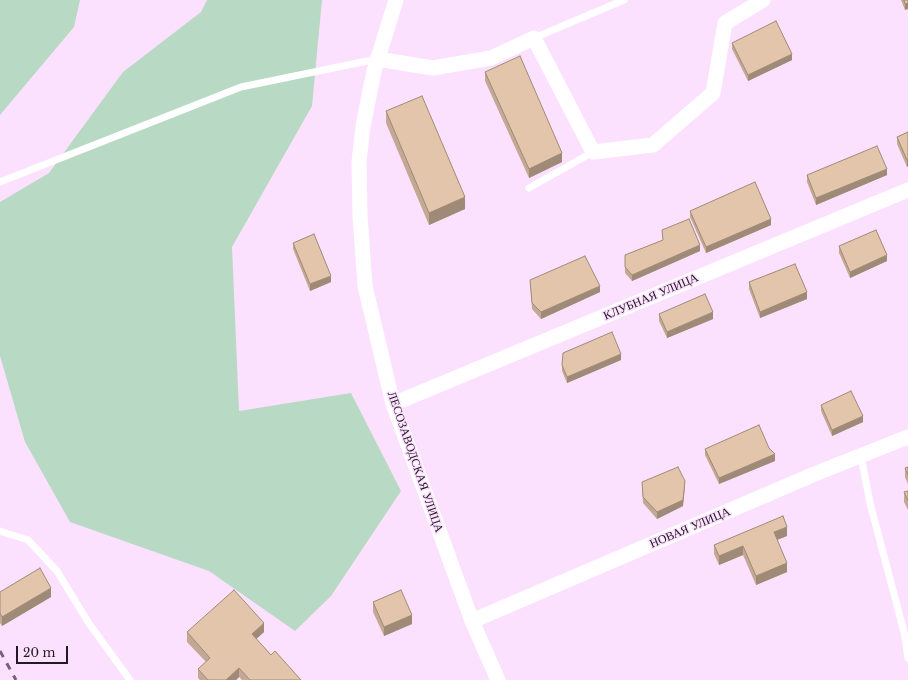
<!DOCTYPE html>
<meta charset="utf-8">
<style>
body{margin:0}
#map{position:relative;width:908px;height:680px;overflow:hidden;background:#fce1fe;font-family:"Libre Baskerville",serif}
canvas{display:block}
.scale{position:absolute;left:16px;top:646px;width:52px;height:18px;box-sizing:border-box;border:2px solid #231924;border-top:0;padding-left:5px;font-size:12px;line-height:14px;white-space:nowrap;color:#231924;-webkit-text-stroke:3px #fce1fe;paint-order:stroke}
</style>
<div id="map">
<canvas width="908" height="680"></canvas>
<div class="scale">20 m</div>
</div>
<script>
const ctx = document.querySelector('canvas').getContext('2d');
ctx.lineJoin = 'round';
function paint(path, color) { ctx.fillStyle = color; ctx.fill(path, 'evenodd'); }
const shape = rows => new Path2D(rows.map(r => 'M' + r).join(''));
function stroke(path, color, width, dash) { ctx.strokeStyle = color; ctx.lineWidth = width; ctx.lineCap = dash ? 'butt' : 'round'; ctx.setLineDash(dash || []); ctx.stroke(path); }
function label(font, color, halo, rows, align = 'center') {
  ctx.font = font + ' "Libre Baskerville",serif'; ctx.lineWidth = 3; ctx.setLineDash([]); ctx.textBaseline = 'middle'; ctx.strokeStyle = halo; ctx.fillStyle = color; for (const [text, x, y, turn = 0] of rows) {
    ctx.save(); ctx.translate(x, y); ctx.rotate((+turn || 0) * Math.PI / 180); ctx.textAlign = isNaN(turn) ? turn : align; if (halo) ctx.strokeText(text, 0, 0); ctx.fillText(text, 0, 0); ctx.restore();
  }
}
const green = shape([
 [0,0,80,0,74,27,0,115],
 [207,0,322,0,312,106,232,247,239,411,351,393,401,491,331,596,295,631,209,571,70,522,25,442,0,356,0,202,49,173,123,72,201,12]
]);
const lane = shape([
 [534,38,624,0],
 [0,182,241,87,377,59],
 [529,188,593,152],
 [861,456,870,503,904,632,908,658],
 [0,531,28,540,57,571,88,622,130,680]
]);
const street = shape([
 [396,0,374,71,363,126,359,162,360,215,365,286,393,404,472,621,498,680],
 [377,59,433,68,491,58,534,38,593,152,653,145,713,93,725,23,763,0],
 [393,404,908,190],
 [472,621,817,473,908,437]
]);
const rail = shape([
 [0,651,16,680]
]);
const wall = shape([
 [901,0,908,0,905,10],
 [732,43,792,60,748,81,732,49],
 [485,72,562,162,529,178,485,81],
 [386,111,465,209,429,225,386,123],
 [908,132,908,166,907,167,897,144,897,137],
 [807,175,887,175,816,205,807,182],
 [690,211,771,225,706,253,690,217],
 [662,230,700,251,632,281,625,273,625,255,663,240],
 [293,243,331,282,310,291,293,249],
 [839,246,887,261,850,278,839,253],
 [530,280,600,292,541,319,532,309],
 [749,282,807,299,760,318,749,289],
 [659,314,713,319,667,338,659,321],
 [621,360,567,383,562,371,562,365],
 [821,405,863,422,832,436,821,411],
 [769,448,775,461,719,484,705,455,705,449],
 [908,467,908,484,905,477,905,468],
 [642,482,685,487,683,506,657,519,643,503],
 [908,491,908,510,904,502,904,492],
 [787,536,777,540,787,572,756,585,743,555,719,565,714,554,714,545],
 [0,592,51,597,2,626,0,623],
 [373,602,412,624,384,636,373,612],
 [187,632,264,632,256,639,271,655,301,680,242,680,239,677,236,680,200,680,198,678,198,669,206,662,187,642]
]);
const shadedWall = shape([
 [908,3,908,9,905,10,905,4],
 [792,54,792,60,748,81,748,75],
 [562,153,562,162,529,178,529,169],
 [907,160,908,160,908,166,907,167],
 [887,169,887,175,816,205,816,198],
 [465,197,465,209,429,225,429,213],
 [771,219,771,225,706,253,706,247],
 [700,245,700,251,632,281,632,275],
 [887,255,887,261,850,278,850,272],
 [331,276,331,282,310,291,310,284],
 [600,286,600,292,541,319,541,312],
 [807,292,807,299,760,318,760,312],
 [713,312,713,319,667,338,667,332],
 [621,354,621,360,567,383,567,377],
 [863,416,863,422,832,436,832,430],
 [775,454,775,461,719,484,719,478],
 [685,481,683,506,657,519,657,512],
 [787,527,787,536,774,541,774,532],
 [743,546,743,555,719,565,719,556],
 [787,563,787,572,756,585,756,576],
 [51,588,51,597,2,626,2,617],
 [412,615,412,624,384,636,384,627],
 [264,623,264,632,252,643,252,634],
 [239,668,239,677,236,680,226,680]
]);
const building = shape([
 [904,0,908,0,908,3,905,4,904,0],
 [776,21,792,54,748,75,732,43,776,21],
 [520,56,562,153,529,169,485,72,520,56],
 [422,96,465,197,429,213,386,111,422,96],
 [908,132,908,160,907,160,897,137,908,132],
 [877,146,887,169,816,198,807,175,877,146],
 [755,182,771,219,706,247,690,211,755,182],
 [689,219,700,245,632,275,625,267,625,255,663,240,662,230,689,219],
 [876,230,887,255,850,272,839,246,876,230],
 [314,234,331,276,310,284,293,243,314,234],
 [585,256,600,286,541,312,532,303,530,280,585,256],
 [795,264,807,292,760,312,749,282,795,264],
 [705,294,713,312,667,332,659,314,705,294],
 [612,332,621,354,567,377,562,365,563,353,612,332],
 [851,391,863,416,832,430,821,405,851,391],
 [759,425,769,448,775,454,719,478,705,449,759,425],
 [678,467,685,481,683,500,657,512,643,497,642,482,678,467],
 [908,467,908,475,905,468,908,467],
 [908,491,908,501,904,492,908,491],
 [783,516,787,527,774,532,787,563,756,576,743,546,719,556,714,545,783,516],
 [40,568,51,588,2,617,0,613,0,592,40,568],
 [234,590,264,623,252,634,271,655,275,651,301,680,250,680,239,668,226,680,208,680,198,669,210,658,187,632,234,590],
 [401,590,412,615,384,627,373,602,401,590]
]);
const streetNames = [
 ["КЛУБНАЯ УЛИЦА",651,297,-23],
 ["ЛЕСОЗАВОДСКАЯ УЛИЦА",415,462,71],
 ["НОВАЯ УЛИЦА",690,528,-23]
];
paint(green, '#b8d9c4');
stroke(lane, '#fff', 7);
stroke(street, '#fff', 15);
stroke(rail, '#736374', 3, [7, 7]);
paint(wall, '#c3a994');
paint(shadedWall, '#9f8a78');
paint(building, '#e3c5ac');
stroke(building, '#9f8a78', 1);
label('12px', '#231924', '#fce1fe', streetNames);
</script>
